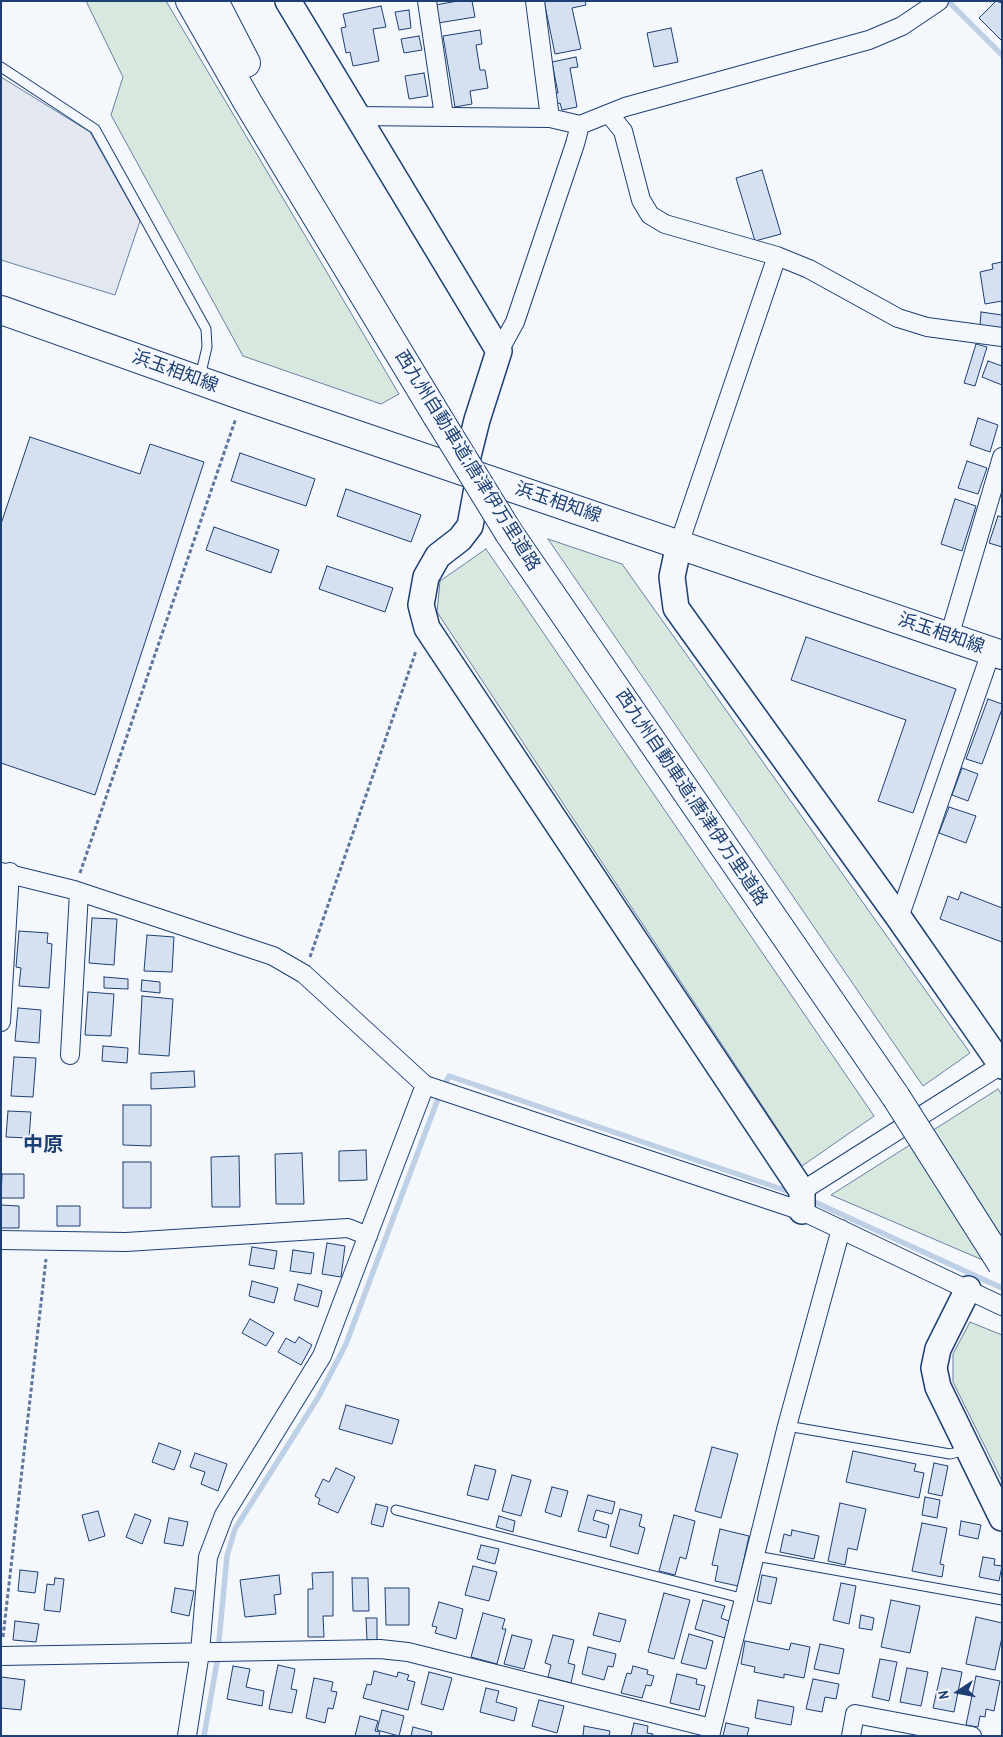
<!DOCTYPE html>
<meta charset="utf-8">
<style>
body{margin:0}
#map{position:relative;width:1003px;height:1737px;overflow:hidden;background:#f4f7fb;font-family:"Archivo Narrow",sans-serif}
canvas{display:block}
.frame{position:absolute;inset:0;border:2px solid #1d3f73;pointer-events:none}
.north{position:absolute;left:933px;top:1667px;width:50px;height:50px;-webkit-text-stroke:4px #f4f7fb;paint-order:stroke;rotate:259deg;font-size:14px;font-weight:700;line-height:20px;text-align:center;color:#1d3f73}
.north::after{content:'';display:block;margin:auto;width:18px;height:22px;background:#1d3f73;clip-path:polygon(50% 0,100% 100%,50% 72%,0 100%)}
</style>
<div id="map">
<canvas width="1003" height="1737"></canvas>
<div class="frame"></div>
<div class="north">N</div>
</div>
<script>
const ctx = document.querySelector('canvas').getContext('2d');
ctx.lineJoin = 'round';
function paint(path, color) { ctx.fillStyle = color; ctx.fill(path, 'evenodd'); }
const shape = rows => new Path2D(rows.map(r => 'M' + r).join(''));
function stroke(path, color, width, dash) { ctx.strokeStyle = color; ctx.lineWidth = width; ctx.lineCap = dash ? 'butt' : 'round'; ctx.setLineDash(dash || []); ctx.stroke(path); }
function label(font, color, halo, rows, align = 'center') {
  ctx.font = font + ' "Archivo Narrow","Noto Sans JP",sans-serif'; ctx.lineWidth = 4; ctx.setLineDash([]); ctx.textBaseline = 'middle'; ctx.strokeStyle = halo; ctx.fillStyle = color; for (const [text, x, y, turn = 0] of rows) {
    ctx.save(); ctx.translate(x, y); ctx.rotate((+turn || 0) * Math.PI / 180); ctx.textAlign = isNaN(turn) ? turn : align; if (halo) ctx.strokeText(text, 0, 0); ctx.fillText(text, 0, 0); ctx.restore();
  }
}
const green = shape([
 [86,1,166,1,399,394,381,404,243,356,111,115,123,77,86,1],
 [548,539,622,564,970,1053,923,1086,548,539],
 [486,549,874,1116,802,1166,437,612,440,581,486,549],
 [998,1089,1002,1095,1002,1259,992,1264,831,1195,998,1089],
 [970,1322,1002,1335,1002,1481,953,1382,953,1354,970,1322]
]);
const parking = shape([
 [1,77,90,132,140,221,115,295,1,260,1,77]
]);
const stream = shape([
 [948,1,1002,55],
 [808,1199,1002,1288],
 [204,1736,217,1662,227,1556,235,1529,319,1396,346,1344,439,1096,449,1076,793,1193]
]);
const building = shape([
 [458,1,472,1,475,17,438,23,435,5,458,1],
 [544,1,585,1,586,5,572,8,581,49,555,54,544,1],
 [996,1,1002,3,1002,41,979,18,996,1],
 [381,6,386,27,373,29,379,61,353,66,350,52,346,53,341,28,346,27,343,14,381,6],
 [409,10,411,28,399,30,395,12,409,10],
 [671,28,678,62,654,67,647,33,671,28],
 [480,30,482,44,476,45,480,70,485,70,488,88,470,91,472,104,455,107,443,36,480,30],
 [419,36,422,50,404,53,401,39,419,36],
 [576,57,578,67,570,68,577,107,562,110,560,103,557,104,555,93,558,93,552,62,576,57],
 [424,73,428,96,409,99,405,76,424,73],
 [762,170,781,234,755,241,736,178,762,170],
 [1002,262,1002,301,985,304,980,272,993,269,992,264,1002,262],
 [981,312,1002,315,1002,329,980,326,981,312],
 [976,344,987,347,975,386,964,383,976,344],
 [988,361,1002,366,1002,385,982,377,988,361],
 [978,418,998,425,990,452,970,445,978,418],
 [30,437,140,474,150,444,204,462,95,795,1,763,1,524,30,437],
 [240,453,315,479,306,506,231,481,240,453],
 [967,461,987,468,978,494,958,488,967,461],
 [346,489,421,515,411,542,337,516,346,489],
 [955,499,976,506,962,551,941,544,955,499],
 [998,516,1002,517,1002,547,989,543,998,516],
 [214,527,279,550,271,573,206,550,214,527],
 [327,566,393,588,385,612,319,589,327,566],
 [806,637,956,689,913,813,878,801,906,720,791,680,806,637],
 [988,699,1002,704,1002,709,982,764,966,759,988,699],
 [962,768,978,774,968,801,952,795,962,768],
 [949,807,976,816,966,843,939,833,949,807],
 [961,892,1002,908,1002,942,940,919,948,896,958,900,961,892],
 [92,918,117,919,114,965,89,963,92,918],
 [19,931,48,933,47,943,52,944,49,988,19,986,21,968,16,967,19,931],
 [147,935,174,937,172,972,144,971,147,935],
 [104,977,128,979,128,989,104,988,104,977],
 [142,980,160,982,160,993,141,991,142,980],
 [88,992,114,994,111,1036,85,1035,88,992],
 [142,996,173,999,169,1056,139,1054,142,996],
 [18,1008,41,1010,39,1043,15,1041,18,1008],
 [103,1046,128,1048,127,1063,102,1061,103,1046],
 [14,1057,36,1058,33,1097,11,1096,14,1057],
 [194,1071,195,1087,151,1089,151,1073,194,1071],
 [123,1105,151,1105,151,1146,123,1145,123,1105],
 [8,1111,31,1112,29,1138,6,1137,8,1111],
 [366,1150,367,1180,339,1181,339,1151,366,1150],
 [302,1153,304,1204,276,1204,275,1154,302,1153],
 [239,1156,240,1207,212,1207,211,1157,239,1156],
 [123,1162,151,1162,151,1208,123,1208,123,1162],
 [2,1174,24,1174,24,1198,1,1198,2,1174],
 [1,1205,19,1206,19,1228,1,1228,1,1205],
 [57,1206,80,1206,80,1226,57,1226,57,1206],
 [327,1243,345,1246,341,1277,322,1274,327,1243],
 [252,1247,277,1251,274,1269,249,1265,252,1247],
 [293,1250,314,1253,311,1274,290,1271,293,1250],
 [252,1281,278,1288,274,1303,249,1296,252,1281],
 [298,1284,322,1291,318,1307,294,1300,298,1284],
 [250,1319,274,1333,266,1346,242,1333,250,1319],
 [299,1337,312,1345,301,1365,278,1352,286,1338,295,1343,299,1337],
 [346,1405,399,1420,392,1444,339,1429,346,1405],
 [159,1443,181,1451,174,1470,152,1462,159,1443],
 [712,1447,738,1454,721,1518,695,1511,712,1447],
 [853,1451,916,1464,914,1471,924,1473,919,1498,846,1482,853,1451],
 [195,1453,227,1464,218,1491,201,1484,205,1472,190,1467,195,1453],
 [934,1463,948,1466,942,1496,928,1493,934,1463],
 [475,1465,496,1470,488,1500,467,1495,475,1465],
 [336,1468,355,1477,338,1513,318,1504,320,1499,315,1496,323,1479,329,1482,336,1468],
 [512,1475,531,1480,521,1516,502,1511,512,1475],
 [552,1487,568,1491,561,1517,545,1512,552,1487],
 [588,1495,615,1502,612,1514,596,1510,593,1520,609,1525,606,1538,578,1531,588,1495],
 [925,1497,940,1500,937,1518,922,1515,925,1497],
 [840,1503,866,1509,857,1550,848,1548,845,1565,828,1561,840,1503],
 [376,1504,388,1507,383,1527,371,1524,376,1504],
 [620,1509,642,1515,639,1526,645,1528,638,1554,610,1546,620,1509],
 [98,1511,105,1536,89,1541,82,1515,98,1511],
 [135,1514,151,1520,142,1544,126,1537,135,1514],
 [674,1515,695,1521,686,1559,680,1557,675,1575,659,1571,674,1515],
 [499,1516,515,1521,513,1532,496,1527,499,1516],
 [169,1518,188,1522,183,1546,164,1543,169,1518],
 [961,1521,981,1525,978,1539,959,1535,961,1521],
 [922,1523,947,1528,940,1564,944,1565,942,1577,912,1571,922,1523],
 [720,1529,749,1536,738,1586,715,1581,718,1566,712,1565,720,1529],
 [792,1530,819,1536,814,1559,780,1552,784,1534,791,1536,792,1530],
 [481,1545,499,1549,495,1564,477,1559,481,1545],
 [983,1557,995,1559,994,1565,1002,1566,999,1581,979,1577,983,1557],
 [473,1566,497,1572,489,1601,465,1595,473,1566],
 [20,1570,38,1572,35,1593,18,1591,20,1570],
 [333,1572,333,1616,323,1616,324,1637,308,1637,308,1589,313,1589,312,1573,333,1572],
 [279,1575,281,1594,274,1595,276,1614,245,1617,240,1580,279,1575],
 [762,1575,777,1578,771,1604,757,1601,762,1575],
 [55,1578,64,1579,60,1612,44,1610,47,1584,54,1585,55,1578],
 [352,1578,368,1578,369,1611,353,1611,352,1578],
 [841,1583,856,1586,849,1624,833,1620,841,1583],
 [175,1588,194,1591,189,1616,171,1612,175,1588],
 [385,1588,409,1588,409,1625,386,1625,385,1588],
 [664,1593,690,1600,674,1659,648,1652,664,1593],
 [703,1600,725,1606,721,1618,729,1621,725,1638,695,1629,703,1600],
 [891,1600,920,1606,910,1653,881,1647,891,1600],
 [439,1602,463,1609,456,1639,435,1633,437,1627,432,1626,439,1602],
 [483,1613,505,1619,502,1629,506,1629,497,1664,471,1657,483,1613],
 [599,1613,626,1620,620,1642,593,1635,599,1613],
 [861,1615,874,1618,872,1630,859,1628,861,1615],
 [976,1617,1002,1623,1002,1637,995,1670,966,1664,976,1617],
 [366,1618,377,1618,377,1640,367,1640,366,1618],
 [15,1621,39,1624,36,1642,13,1640,15,1621],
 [689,1634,713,1641,706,1669,681,1663,689,1634],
 [512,1635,532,1640,524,1669,504,1664,512,1635],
 [553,1635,574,1640,568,1663,575,1665,571,1683,548,1677,551,1665,545,1663,553,1635],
 [745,1641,789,1650,791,1643,810,1647,804,1678,784,1674,784,1678,754,1672,755,1667,741,1664,745,1641],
 [820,1644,844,1649,839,1674,814,1669,820,1644],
 [588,1647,616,1654,613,1667,608,1666,604,1680,582,1674,588,1647],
 [880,1659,897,1662,889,1701,872,1697,880,1659],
 [278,1665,295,1669,291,1689,297,1690,292,1713,269,1709,278,1665],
 [233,1666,250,1669,246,1687,264,1691,262,1706,227,1699,233,1666],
 [633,1666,648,1670,647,1674,654,1676,651,1686,646,1685,642,1698,621,1693,627,1673,631,1674,633,1666],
 [907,1668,928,1672,921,1706,900,1702,907,1668],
 [942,1668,962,1672,954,1712,933,1708,942,1668],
 [374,1671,397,1677,398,1672,409,1675,407,1680,415,1682,408,1710,363,1698,367,1684,371,1685,374,1671],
 [429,1672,452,1678,443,1710,421,1704,429,1672],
 [677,1674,697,1679,696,1684,705,1686,699,1710,670,1703,677,1674],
 [976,1676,1000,1681,994,1711,986,1709,985,1717,980,1716,978,1727,966,1725,976,1676],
 [1,1677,25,1680,21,1710,1,1708,1,1677],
 [314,1678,333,1682,331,1691,337,1692,333,1709,328,1708,325,1723,306,1718,314,1678],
 [813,1679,839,1684,836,1699,825,1697,822,1712,806,1709,813,1679],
 [486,1688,499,1691,496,1702,517,1708,514,1721,480,1712,486,1688],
 [539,1700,564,1706,557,1733,532,1726,539,1700],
 [758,1700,794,1707,791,1725,755,1718,758,1700],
 [382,1710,404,1716,399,1736,377,1730,382,1710],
 [360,1716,378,1721,375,1731,380,1732,379,1736,355,1736,360,1716],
 [634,1723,648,1726,647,1733,653,1734,652,1736,631,1736,634,1723],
 [726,1723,749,1728,747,1736,723,1736,726,1723],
 [584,1726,610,1731,609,1736,583,1736,584,1726],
 [413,1727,432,1732,431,1736,411,1736,413,1727]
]);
const path = shape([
 [80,873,236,418],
 [310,957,416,651],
 [3,1637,46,1259]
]);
const lane = shape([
 [1,67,95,129,206,329,207,347,200,377],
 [787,1426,950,1454,967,1450],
 [396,1510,745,1599],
 [756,1556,1002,1600]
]);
const street = shape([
 [427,1,444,116],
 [535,1,550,118],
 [609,114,623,131,641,200,650,215,665,224,777,256,809,269,898,318,927,327,1002,337],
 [356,116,550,118,580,125,625,107,869,40,902,26,939,1],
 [499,351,515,322,575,144,580,125],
 [679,544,777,256],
 [949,637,1002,457],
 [1,872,74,890,273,956,304,974,425,1085,802,1211,1002,1306],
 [899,918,991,652],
 [1,1022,10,872],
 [70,1055,79,892],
 [802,1191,1001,1065],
 [1,1240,126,1242,348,1228,368,1236],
 [1,1656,380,1649,408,1652,711,1728],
 [187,1736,200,1652,208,1557,224,1515,322,1356,425,1085],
 [710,1736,787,1426,841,1229],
 [851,1736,855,1714,972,1736]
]);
const secondary = shape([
 [288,1,499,351,477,420,464,472],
 [479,477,470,526,460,539,438,556,426,577,421,605,427,628,802,1191,802,1211],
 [679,544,672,577,676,608,899,918,1002,1066],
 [968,1289,938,1349,934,1368,938,1387,1002,1518]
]);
const primary = shape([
 [1,310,243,396,1002,655]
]);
const highway = shape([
 [190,1,248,103,437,416],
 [214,1,246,63],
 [509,533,896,1097]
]);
const highwayBridge = shape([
 [437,416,509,533],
 [896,1097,1002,1264]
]);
const streetNames = [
 ["浜玉相知線",175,372,20],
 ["西九州自動車道;唐津伊万里道路",467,461,58],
 ["浜玉相知線",558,503,19],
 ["浜玉相知線",941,634,19],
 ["西九州自動車道;唐津伊万里道路",691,798,56]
];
const quarterNames = [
 ["中原",43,1146]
];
paint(green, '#d7e8df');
stroke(green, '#687fa3', 1);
paint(parking, '#e3e8f0');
stroke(parking, '#687fa3', 1);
stroke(stream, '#bed0e5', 5.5);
paint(building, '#d5e0f0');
stroke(building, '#1d3f73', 1);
stroke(lane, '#1d3f73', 11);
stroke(street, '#1d3f73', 20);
stroke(secondary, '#1d3f73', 28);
stroke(primary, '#1d3f73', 30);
stroke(highway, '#1d3f73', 30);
stroke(path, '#5e769c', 3, [4, 2.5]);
stroke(lane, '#f4f7fb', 9);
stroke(street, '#f4f7fb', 18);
stroke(secondary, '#f4f7fb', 25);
stroke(primary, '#f4f7fb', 28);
stroke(highway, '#f4f7fb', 28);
stroke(highwayBridge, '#1d3f73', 30, []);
stroke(highwayBridge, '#f4f7fb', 28);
label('18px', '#1d3f73', '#f4f7fb', streetNames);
label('bold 20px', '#1d3f73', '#f4f7fb', quarterNames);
</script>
